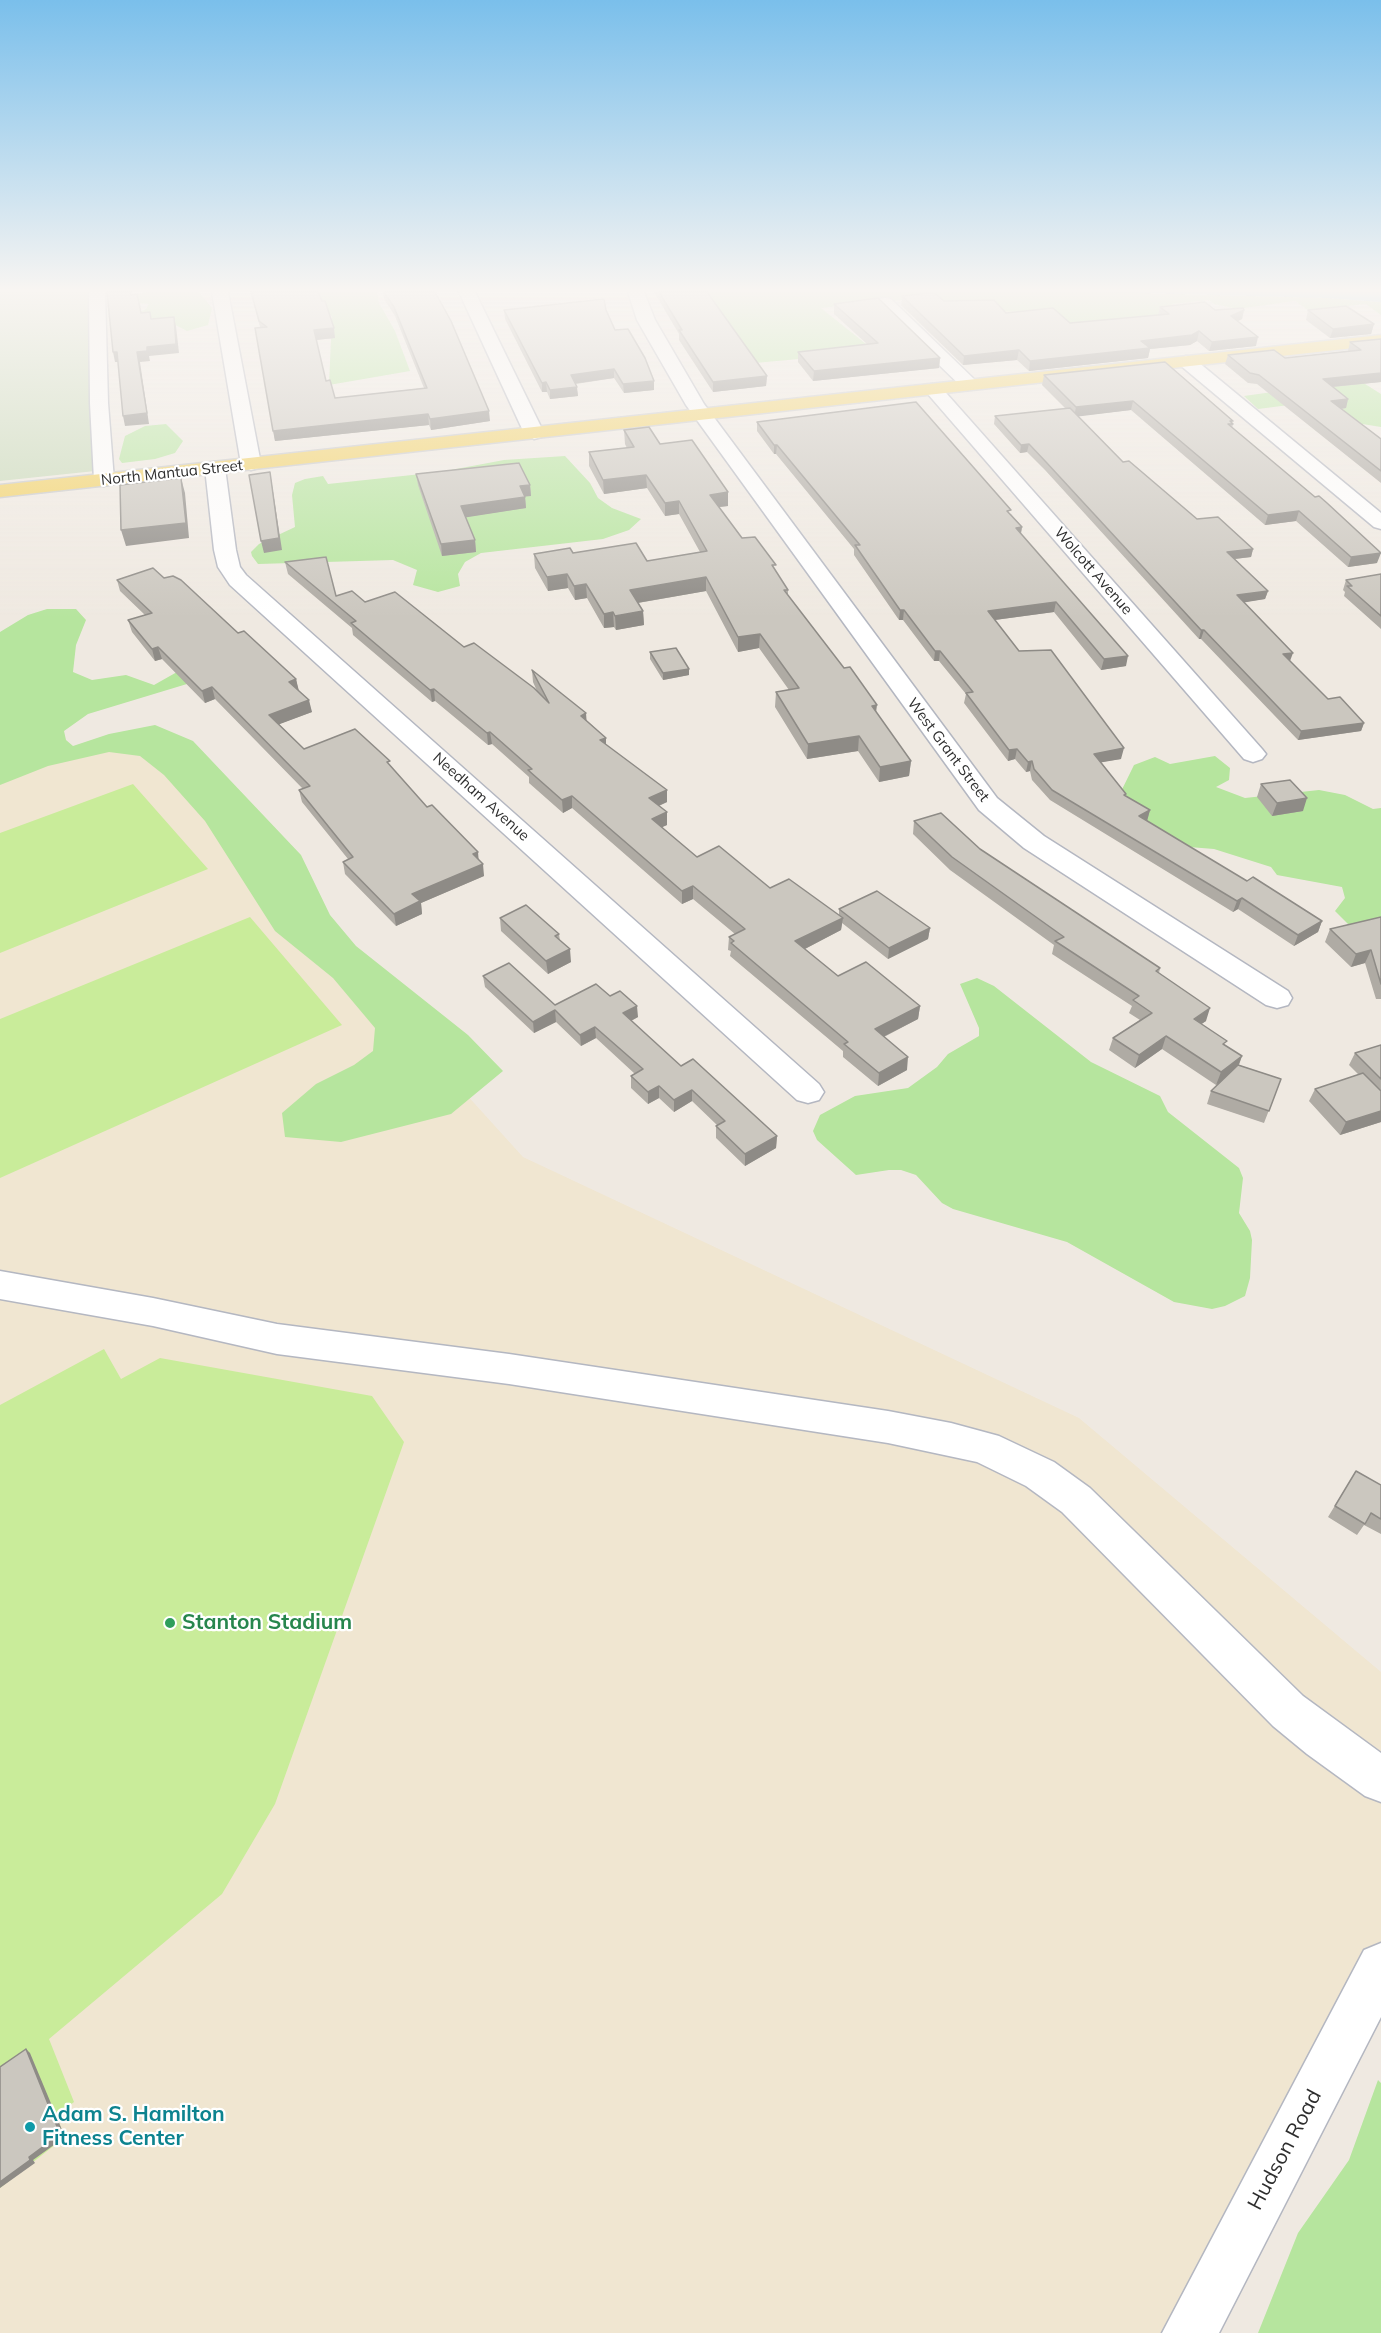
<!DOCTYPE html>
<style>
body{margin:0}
canvas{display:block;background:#efe9e1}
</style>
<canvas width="1381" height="2333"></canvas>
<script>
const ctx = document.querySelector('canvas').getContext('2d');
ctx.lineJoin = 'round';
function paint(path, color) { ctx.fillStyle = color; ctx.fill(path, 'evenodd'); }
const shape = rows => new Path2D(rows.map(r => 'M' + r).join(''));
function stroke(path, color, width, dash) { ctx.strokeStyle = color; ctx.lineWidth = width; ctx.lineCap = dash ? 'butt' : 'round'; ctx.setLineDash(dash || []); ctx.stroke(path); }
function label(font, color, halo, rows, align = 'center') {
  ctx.font = font + ' Mulish,sans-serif'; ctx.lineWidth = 4.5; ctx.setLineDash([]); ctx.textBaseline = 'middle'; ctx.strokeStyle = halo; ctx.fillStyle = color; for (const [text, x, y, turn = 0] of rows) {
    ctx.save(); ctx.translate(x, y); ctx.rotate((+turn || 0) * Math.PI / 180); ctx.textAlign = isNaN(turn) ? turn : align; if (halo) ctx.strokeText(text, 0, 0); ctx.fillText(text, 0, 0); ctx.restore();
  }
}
const education = shape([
 [136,730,523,1157,1079,1418,1381,1672,1381,1962,1189,2333,0,2333,0,779]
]);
const green = shape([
 [147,292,199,292,212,308,208,325,187,331,168,321,134,315,146,309,149,304,118,302,118,299],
 [312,292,377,292,379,303,395,331,410,371,329,385,332,317],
 [700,292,1103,292,1326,298,1381,302,1381,315,1366,304,1308,310,1295,301,1237,309,1214,304,1209,300,1172,304,1181,315,1072,331,1053,313,988,311,919,299,887,301,821,308,876,352,744,364],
 [1354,377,1381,394,1381,427,1356,423,1321,401,1258,409,1244,396,1315,386],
 [166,424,183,441,175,453,155,459,122,463,119,459,125,436,145,426],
 [565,456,590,483,598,498,612,508,641,519,629,530,603,539,481,553,465,562,458,574,460,586,438,592,413,585,417,570,393,560,258,564,252,556,251,552,259,544,295,527,292,495,295,483,305,479,323,476,328,484,440,472,504,460],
 [47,609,76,609,86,620,76,645,73,672,92,680,126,675,154,685,177,672,210,677,88,714,64,731,66,740,73,746,109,734,155,725,193,741,301,855,330,915,356,946,468,1035,503,1071,451,1114,341,1142,285,1137,282,1113,316,1084,354,1065,373,1051,375,1028,333,978,275,931,205,821,164,775,140,756,109,752,48,766,0,785,0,632,28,615],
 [1215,756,1230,768,1229,780,1216,787,1245,798,1319,790,1345,795,1373,809,1381,808,1381,941,1356,932,1335,911,1345,898,1342,887,1277,875,1271,867,1214,849,1177,846,1108,818,1134,765,1155,757,1170,764],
 [977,978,994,986,1091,1062,1160,1096,1168,1112,1239,1168,1243,1178,1239,1213,1250,1231,1252,1240,1250,1278,1245,1296,1225,1306,1212,1309,1174,1302,1067,1242,953,1209,942,1203,916,1175,901,1170,889,1170,856,1175,817,1140,813,1131,820,1115,855,1096,908,1088,937,1067,948,1054,979,1036,979,1028,960,984],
 [1378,2080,1381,2083,1381,2333,1258,2333,1298,2233,1349,2160]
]);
const cemetery = shape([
 [0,292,91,292,95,471,0,481]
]);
const pitch = shape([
 [133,784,208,869,0,953,0,833],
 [250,917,342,1025,0,1178,0,1019],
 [104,1349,121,1379,160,1358,372,1396,404,1442,275,1804,222,1894,49,2039,74,2102,56,2116,65,2137,0,2188,0,1405]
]);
const water = shape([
 [1103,292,1381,292,1381,302,1326,298]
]);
const minor = shape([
 [89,292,105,292,108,403,114,480,111,484,104,486,97,484,94,480,90,403,89,292],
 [212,292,228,292,261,464,258,468,251,470,244,468,241,464,212,292],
 [459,292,475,292,544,433,541,437,534,439,524,433,459,292],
 [628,292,644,292,655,320,704,404,997,798,1044,836,1288,991,1292,998,1288,1005,1277,1008,1266,1005,1024,848,979,810,686,405,637,320,628,292],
 [885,298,891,299,976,381,979,385,976,389,964,389,879,307,877,303,879,299,885,298],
 [1186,356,1192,357,1381,513,1381,529,1374,527,1180,365,1177,361,1186,356],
 [933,384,939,385,1262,749,1266,754,1262,759,1253,762,1244,759,927,393,924,389,927,385,933,384],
 [215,462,222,464,225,468,236,550,240,567,246,575,819,1084,824,1092,819,1100,808,1103,797,1100,230,585,218,567,214,550,205,468,208,464,215,462],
 [0,1271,153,1298,277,1324,509,1354,888,1411,951,1423,999,1436,1054,1462,1090,1488,1303,1696,1381,1753,1381,1802,1365,1796,1307,1754,1273,1726,1062,1512,1026,1486,977,1462,888,1443,509,1384,277,1354,153,1326,0,1299,0,1271],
 [1381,1943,1381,2017,1219,2333,1162,2333,1364,1950,1381,1943]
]);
const major = shape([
 [1381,335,1381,345,0,497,0,485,1381,335]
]);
const wall = shape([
 [251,292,318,292,335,338,316,340,326,381,335,398,424,388,395,316,384,299,383,292,435,292,490,421,431,430,429,425,275,441,260,327],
 [654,292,707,292,767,376,766,386,713,392,679,340,679,334],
 [902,296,944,301,1006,313,1070,323,1158,315,1160,307,1215,310,1244,310,1242,319,1238,321,1256,346,1209,351,1197,341,1190,345,1150,349,1148,358,1029,371,1017,360,963,365,901,305],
 [834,304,940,358,939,368,813,381,798,362,798,352,867,344,834,314],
 [504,310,606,310,615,330,654,390,624,393,614,378,576,384,578,396,550,399,547,392,542,392,505,319],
 [1308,310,1374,324,1371,334,1330,338,1306,320],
 [1381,339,1381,382,1333,387,1348,399,1346,408,1342,409,1381,439,1381,483,1257,384,1248,383,1225,364,1228,355,1285,358,1348,351,1350,342],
 [1044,375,1232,423,1233,424,1232,428,1377,563,1348,567,1296,521,1265,525,1131,410,1078,416,1123,462,1197,519,1253,549,1251,557,1235,559,1268,591,1265,599,1244,602,1290,661,1328,699,1364,723,1361,731,1298,740,1201,639,1199,639,1045,470,1027,452,1020,453,994,424,995,416,1066,409,1042,385],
 [757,422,1011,514,1022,527,1021,534,1126,666,1101,670,1054,612,995,620,1019,651,1121,759,1101,762,1126,796,1150,810,1147,821,1247,881,1322,921,1318,932,1294,946,1238,909,1233,912,1050,800,1032,780,1030,771,1026,772,1015,759,1008,761,964,703,966,694,939,661,934,661,903,620,899,620,854,555,854,549,776,454,774,454,757,431],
 [624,430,660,444,728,506,719,507,742,538,776,572,788,590,788,595,876,712,911,761,909,776,879,782,858,751,807,759,775,707,776,692,789,690,759,648,738,652,706,591,638,603,643,611,644,625,616,630,614,627,604,628,587,598,575,600,568,588,548,591,535,568,534,554,573,553,647,561,700,552,679,514,665,516,647,488,604,494,589,466,589,452,627,448,625,444],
 [416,474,530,485,531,496,525,496,526,508,465,517,475,540,476,552,442,556,418,485],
 [285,562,336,596,365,602,464,647,537,691,533,682,532,670,606,738,606,745,667,802,659,806,667,812,667,825,661,827,697,857,770,888,839,915,839,909,930,928,928,939,888,959,842,923,841,930,805,949,838,976,920,1006,918,1019,884,1037,907,1070,878,1086,843,1057,843,1051,730,956,731,951,728,950,729,937,735,934,693,899,682,904,572,808,563,813,529,783,529,777,492,744,488,745,435,701,432,702,353,635,352,628,288,574],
 [1381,574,1381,629,1344,596,1345,592,1343,590,1346,580],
 [164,578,238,633,296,679,298,690,312,712,279,724,304,749,390,765,427,807,479,860,484,876,421,903,422,914,396,926,345,874,343,862,348,859,302,802,299,790,303,789,215,699,205,703,162,659,155,661,132,632,128,620,145,615,120,591,117,580],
 [650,652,689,675,663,680,650,659],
 [1261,784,1303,811,1272,816,1257,797],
 [914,821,980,849,1160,968,1159,973,1206,1021,1201,1024,1225,1045,1242,1056,1239,1065,1281,1079,1264,1123,1207,1104,1211,1091,1223,1080,1216,1085,1162,1049,1135,1068,1109,1050,1113,1038,1140,1020,1129,1013,1132,1006,1052,954,1054,945,950,870,913,834],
 [1381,917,1381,999,1376,999,1365,963,1351,967,1325,942,1330,929],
 [500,918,559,934,560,941,571,962,548,974,501,931],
 [483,976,555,1005,610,996,638,1017,631,1021,681,1066,777,1136,776,1148,745,1166,716,1138,716,1126,717,1125,692,1101,674,1112,659,1098,648,1104,631,1088,631,1076,635,1074,596,1038,581,1046,556,1022,534,1033,485,987],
 [1381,1045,1381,1122,1340,1135,1309,1101,1315,1089,1359,1075,1349,1065,1355,1053],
 [1356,1471,1381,1485,1381,1534,1364,1525,1357,1535,1328,1517]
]);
const shadedWall = shape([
 [1244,310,1242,319,1229,326,1231,316],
 [174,317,176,326,179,353,149,356,150,361,140,362,149,424,125,426,123,416,137,352,147,347],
 [1374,324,1371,334,1330,338,1333,329],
 [334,328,335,338,315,340,314,330],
 [1199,331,1197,341,1190,345,1150,349,1148,358,1029,371,1030,361,1141,341],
 [1258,337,1256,346,1209,351,1212,342],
 [1019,350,1017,360,963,365,964,356],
 [113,352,117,352,120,362,115,362],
 [940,358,939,368,813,381,814,371],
 [614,369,614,378,572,384,571,375],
 [1381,373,1381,382,1320,388,1323,379],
 [767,376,766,386,713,392,713,382],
 [654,381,654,390,624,393,623,384],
 [546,382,547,392,542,392,542,383],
 [577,387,578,396,550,399,550,390],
 [1348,399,1346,408,1329,410,1331,401],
 [1133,401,1131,410,1074,417,1076,407],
 [489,411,490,421,431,430,430,419],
 [428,414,429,425,275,441,273,431],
 [1029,444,1027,452,1020,453,1021,445],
 [774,445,777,445,776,454,774,454],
 [270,472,282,550,264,553,261,541],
 [646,475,647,488,604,494,603,480],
 [181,478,185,493,189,538,126,546,121,530],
 [530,485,531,496,521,497,520,486],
 [728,492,728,506,710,508,710,495],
 [525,497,526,508,462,518,461,506],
 [679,501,679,514,665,516,665,503],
 [1299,511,1296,521,1265,525,1268,515],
 [1022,527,1020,537,1016,528],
 [475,540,476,552,442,556,441,544],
 [1253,549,1251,557,1225,560,1227,552],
 [1381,553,1377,563,1348,567,1351,557],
 [567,574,568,588,548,591,547,577],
 [706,577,706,591,631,604,630,590],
 [586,584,587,598,575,600,574,586],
 [1268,591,1265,599,1235,604,1237,595],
 [1056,602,1054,612,987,621,988,611],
 [900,610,904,610,903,620,899,620],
 [643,611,644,625,616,630,615,616],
 [613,612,614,627,604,628,604,614],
 [1201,630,1204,630,1201,639,1199,639],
 [760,634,759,648,738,652,738,637],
 [158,647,162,659,155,661,152,649],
 [935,651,940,651,939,661,934,661],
 [1293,653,1290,661,1283,654],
 [1128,656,1126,666,1101,670,1104,659],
 [689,669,689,675,663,680,663,673],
 [296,679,299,691,289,682],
 [212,687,215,699,205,703,202,691],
 [434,689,435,701,432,702,430,690],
 [309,700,312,712,272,727,269,715],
 [877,705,875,720,872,706],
 [586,713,587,726,581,716],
 [1364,723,1361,731,1298,740,1301,731],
 [490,732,492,744,488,745,487,733],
 [859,736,858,751,807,759,808,744],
 [606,738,606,750,600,740],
 [1124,748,1121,759,1092,764,1094,754],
 [1017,749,1015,759,1008,761,1009,750],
 [911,761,909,776,879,782,880,767],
 [1032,761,1030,771,1026,772,1028,762],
 [667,790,667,802,649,810,649,798],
 [572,796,572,808,563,813,562,800],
 [1307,798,1303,811,1272,816,1277,803],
 [1150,810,1147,821,1139,816],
 [667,812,667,825,652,832,652,819],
 [478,852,479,864,473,854],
 [483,864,484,876,421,903,422,914,396,926,394,914,412,894],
 [693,886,693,899,682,904,682,891],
 [1242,898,1238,909,1233,912,1237,901],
 [843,918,841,930,795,954,795,941],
 [1322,921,1318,932,1294,946,1298,935],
 [930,928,928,939,888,959,889,948],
 [570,949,571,962,548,974,546,961],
 [1371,950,1365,963,1351,967,1356,954],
 [637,1006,638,1017,623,1025,623,1013],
 [920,1006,918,1019,873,1042,875,1029],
 [1210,1008,1206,1021,1190,1032,1194,1019],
 [555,1010,556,1022,534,1033,533,1022],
 [595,1027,596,1038,581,1046,580,1035],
 [1166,1036,1162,1049,1135,1068,1139,1055],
 [1242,1056,1237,1069,1216,1085,1221,1072],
 [908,1057,907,1070,878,1086,879,1073],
 [659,1086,659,1098,648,1104,648,1092],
 [692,1090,692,1101,674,1112,674,1100],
 [1381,1111,1381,1122,1340,1135,1346,1122],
 [777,1136,776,1148,745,1166,745,1154],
 [26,2049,30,2053,65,2137,33,2160,35,2163,0,2188,0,2182,29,2157]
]);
const building = shape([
 [107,292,131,292,131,295,137,294,141,313,150,312,151,319,174,317,176,344,147,347,147,351,137,352,147,413,123,416,117,352,113,352,107,292],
 [251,292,318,292,322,301,325,301,334,328,314,330,326,381,330,380,335,398,427,388,394,307,384,292,435,292,451,321,489,411,430,419,428,414,273,431,255,328,267,327,259,321,251,292],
 [659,292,707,292,767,376,713,382,679,330,682,330,659,292],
 [929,293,936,294,944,301,994,300,1006,313,1053,308,1070,323,1169,314,1160,307,1205,302,1215,310,1243,308,1244,310,1231,316,1258,337,1212,342,1199,331,1192,335,1141,341,1150,348,1030,361,1019,350,964,356,902,296,929,293],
 [878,298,940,358,814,371,798,352,878,343,834,304,878,298],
 [604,299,606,310,615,330,628,329,645,358,654,381,623,384,614,369,571,375,577,387,550,390,546,382,542,383,504,310,604,299],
 [1346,306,1374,324,1333,329,1308,310,1346,306],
 [1381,339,1381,373,1323,379,1348,399,1331,401,1381,439,1381,471,1259,375,1250,373,1228,355,1274,350,1285,358,1361,350,1350,342,1381,339],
 [1165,362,1233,421,1230,421,1233,424,1228,424,1315,497,1319,496,1327,503,1381,553,1351,557,1299,511,1268,515,1133,401,1076,407,1044,375,1165,362],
 [916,402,1011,510,1007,511,1022,527,1016,528,1128,656,1104,659,1056,602,988,611,1019,651,1051,650,1109,728,1124,748,1094,754,1126,794,1124,795,1150,810,1139,816,1247,881,1253,877,1322,921,1298,935,1242,898,1237,901,1052,790,1034,769,1032,761,1028,762,1017,749,1009,750,966,693,973,692,940,651,935,651,904,610,900,610,855,545,860,545,777,445,774,445,757,422,916,402],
 [1070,408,1123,462,1129,461,1197,519,1218,517,1253,549,1227,552,1268,591,1237,595,1293,653,1283,654,1328,699,1340,697,1364,723,1301,731,1204,630,1201,630,1046,462,1029,444,1021,445,995,416,1070,408],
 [649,427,660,444,692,440,728,492,710,495,742,538,755,537,776,565,772,565,788,590,784,590,844,668,850,667,877,705,872,706,911,761,880,767,859,736,808,744,776,692,799,688,760,634,738,637,706,577,630,590,643,611,615,616,613,612,604,614,586,584,574,586,567,574,547,577,534,554,570,548,573,553,636,543,647,561,707,551,679,501,665,503,646,475,603,480,589,452,634,447,624,430,649,427],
 [519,463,530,485,520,486,525,497,461,506,475,540,441,544,416,474,519,463],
 [270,472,279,538,261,541,249,475,270,472],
 [181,478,186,523,121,530,120,485,181,478],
 [326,557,336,596,352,591,365,602,395,592,464,647,474,643,534,688,549,703,532,670,586,713,581,716,606,738,600,740,667,790,649,798,667,812,652,819,697,857,719,846,770,888,789,879,843,918,795,941,838,976,866,962,920,1006,875,1029,908,1057,879,1073,844,1044,848,1042,731,943,734,941,729,937,745,929,693,886,682,891,572,796,562,800,528,770,532,769,490,732,487,733,434,689,430,690,351,623,356,621,285,562,326,557],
 [153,568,164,578,173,576,181,580,238,633,244,631,296,679,289,682,309,700,269,715,304,749,355,729,390,761,387,762,427,807,432,805,478,852,473,854,483,864,412,894,420,901,394,914,343,862,353,857,299,790,310,786,212,687,202,691,158,647,152,649,128,620,152,613,117,580,153,568],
 [1381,574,1381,616,1347,586,1352,586,1346,580,1381,574],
 [676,648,689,669,663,673,650,652,676,648],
 [1290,780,1307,798,1277,803,1261,784,1290,780],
 [941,813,980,849,1160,968,1156,971,1210,1008,1194,1019,1227,1041,1223,1044,1242,1056,1221,1072,1166,1036,1139,1055,1113,1038,1152,1013,1133,1000,1139,996,1055,941,1064,937,952,857,914,821,941,813],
 [877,891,930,928,889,948,839,909,877,891],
 [526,905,559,934,555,936,570,949,546,961,500,918,526,905],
 [1381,917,1381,984,1371,950,1356,954,1330,929,1381,917],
 [509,963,555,1005,596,984,610,996,620,991,637,1006,623,1013,681,1066,693,1059,777,1136,745,1154,716,1126,725,1121,692,1090,674,1100,659,1086,648,1092,631,1076,643,1069,595,1027,580,1035,555,1010,533,1022,483,976,509,963],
 [1381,1045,1381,1079,1355,1053,1381,1045],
 [1238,1065,1281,1079,1269,1111,1211,1091,1238,1065],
 [1363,1073,1381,1091,1381,1111,1346,1122,1315,1089,1363,1073],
 [1356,1471,1381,1485,1381,1519,1371,1513,1365,1524,1335,1506,1356,1471],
 [26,2049,60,2134,29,2157,30,2160,0,2182,0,2067,26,2049]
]);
const markers = [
 [170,1623,6,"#2e9e5b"],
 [30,2127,6,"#0f9aa8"]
];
const farStreetnames = [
 ["North Mantua Street",172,473,-6],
 ["Wolcott Avenue",1093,571,49],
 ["West Grant Street",948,750,53],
 ["Needham Avenue",481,797,42]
];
const nearLeisurenames = [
 ["Stanton Stadium",182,1623]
];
const nearCulturenames = [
 ["Adam S. Hamilton",42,2115],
 ["Fitness Center",42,2139]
];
const nearStreetnames = [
 ["Hudson Road",1285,2150,-62]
];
paint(education, '#f0e6d1');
paint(green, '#b6e59e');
paint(cemetery, '#c8d9b8');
paint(pitch, '#c9ec9a');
paint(water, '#75cff0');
stroke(minor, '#b4b7c1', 3);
stroke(major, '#c9c9c9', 3);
paint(minor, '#fff');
paint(major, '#f2d163');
paint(wall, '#afaba4');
paint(shadedWall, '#8e8b86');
paint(building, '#cbc7bf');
stroke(building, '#8e8b86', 1.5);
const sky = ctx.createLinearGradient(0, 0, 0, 618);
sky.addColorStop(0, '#7abfeb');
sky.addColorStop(0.47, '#f8f5f2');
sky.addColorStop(1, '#f8f5f200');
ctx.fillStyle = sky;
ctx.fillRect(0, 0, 1381, 618);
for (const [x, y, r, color] of markers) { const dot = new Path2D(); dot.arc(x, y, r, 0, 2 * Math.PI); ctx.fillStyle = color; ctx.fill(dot); stroke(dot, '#fff', 2); }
label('15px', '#2e2e2e', '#fff', farStreetnames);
label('bold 21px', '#27864d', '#fff', nearLeisurenames, 'left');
label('bold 21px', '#0d838f', '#fff', nearCulturenames, 'left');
label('21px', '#2e2e2e', '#fff', nearStreetnames);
</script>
